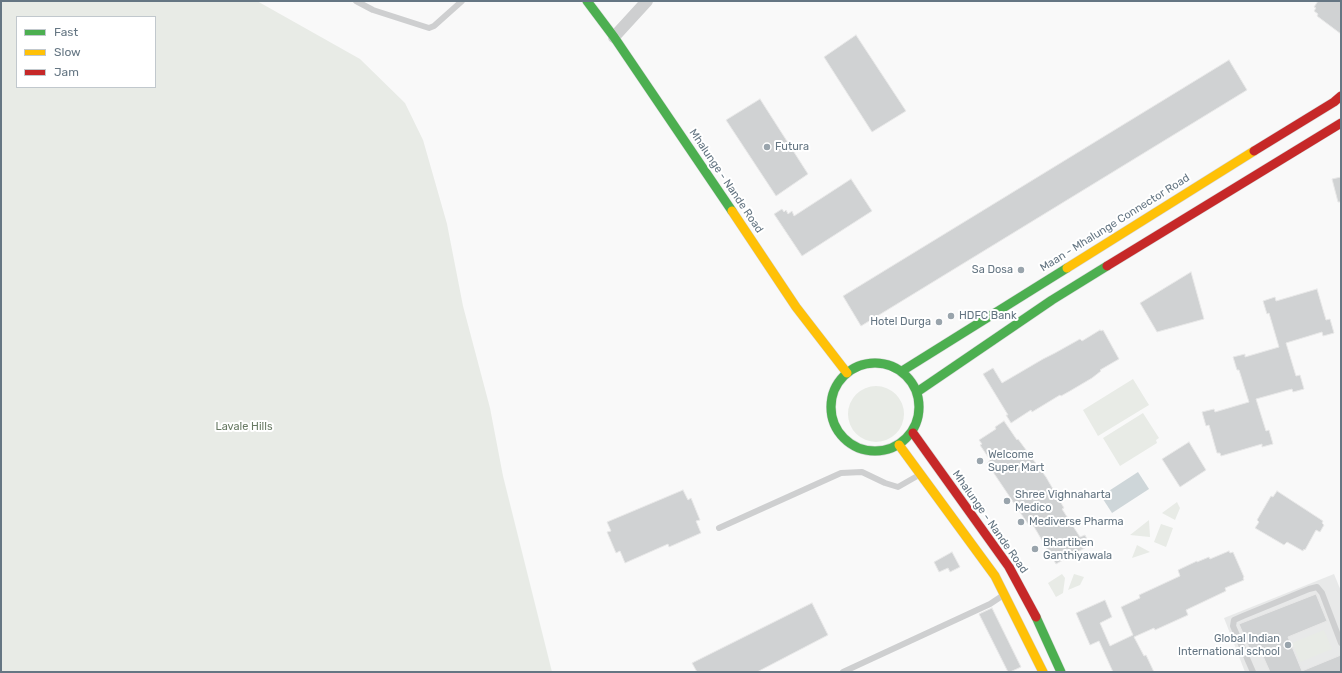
<!DOCTYPE html>
<style>
body{margin:0}
#map{position:relative;width:1342px;height:673px;overflow:hidden;background:#f9f9f9;font-family:Rubik,sans-serif}
canvas{display:block}
.frame{position:absolute;inset:0;border:2px solid #657683;pointer-events:none}
.legend{position:absolute;left:16px;top:16px;width:140px;height:72px;box-sizing:border-box;background:#fff;border:1px solid #c1c8cd;margin:0;padding:5px 7px;list-style:none;font-size:12px;color:#657683}
.legend li{display:flex;align-items:center;gap:8px;height:20px}
.legend b{width:20px;border:1px solid #c1c8cd}
</style>
<div id="map">
<canvas width="1342" height="673"></canvas>
<div class="frame"></div>
<ul class="legend">
<li><b style="height:5px;background:#4caf50"></b>Fast</li>
<li><b style="height:5px;background:#ffc107"></b>Slow</li>
<li><b style="height:5px;background:#c62828"></b>Jam</li>
</ul>
</div>
<script>
const ctx = document.querySelector('canvas').getContext('2d');
ctx.lineJoin = 'round';
function paint(path, color) { ctx.fillStyle = color; ctx.fill(path, 'evenodd'); }
const shape = rows => new Path2D(rows.map(r => 'M' + r).join(''));
function stroke(path, color, width, dash) { ctx.strokeStyle = color; ctx.lineWidth = width; ctx.lineCap = dash ? 'butt' : 'round'; ctx.setLineDash(dash || []); ctx.stroke(path); }
function label(font, color, halo, rows, align = 'center') {
  ctx.font = font + ' Rubik,sans-serif'; ctx.lineWidth = 4; ctx.setLineDash([]); ctx.textBaseline = 'middle'; ctx.strokeStyle = halo; ctx.fillStyle = color; for (const [text, x, y, turn = 0] of rows) {
    ctx.save(); ctx.translate(x, y); ctx.rotate((+turn || 0) * Math.PI / 180); ctx.textAlign = isNaN(turn) ? turn : align; if (halo) ctx.strokeText(text, 0, 0); ctx.fillText(text, 0, 0); ctx.restore();
  }
}
const built = shape([
 [1334,574,1341,591,1341,672,1245,672,1224,618]
]);
const green = shape([
 [1,1,257,1,360,59,405,103,423,140,447,224,463,306,490,408,503,476,552,672,1,672],
 [17,17,155,17,155,87,17,87],
 [1133,379,1149,405,1098,436,1083,410],
 '848 414a28 28 0 1 1 56 0a28 28 0 1 1-56 0Z',
 [1143,413,1159,438,1156,440,1157,443,1120,466,1103,438],
 [1177,502,1180,508,1175,520,1162,513],
 [1149,520,1150,537,1130,535],
 [1161,524,1173,528,1166,547,1154,542],
 [1137,545,1150,552,1132,558],
 [1062,574,1065,578,1063,593,1056,597,1048,583],
 [1074,574,1084,577,1080,585,1068,590],
 [1324,630,1332,649,1300,662,1292,643]
]);
const water = shape([
 [1138,472,1149,489,1112,513,1101,496]
]);
const building = shape([
 [1318,1,1341,1,1341,34,1317,16,1318,14,1314,11,1316,8,1314,7,1318,1],
 [856,35,906,111,872,132,824,57,856,35],
 [1229,60,1247,90,861,326,843,296,1229,60],
 [760,99,808,174,776,196,726,120,760,99],
 [1341,177,1341,202,1338,202,1332,179,1341,177],
 [851,179,872,211,802,256,774,214,782,209,784,212,786,210,788,214,792,211,794,216,851,179],
 [1191,272,1204,319,1157,332,1140,303,1191,272],
 [1317,289,1326,320,1330,319,1334,333,1323,336,1322,332,1286,343,1296,376,1300,375,1304,389,1293,392,1292,389,1256,399,1266,431,1269,430,1273,444,1262,447,1262,444,1221,456,1220,453,1217,453,1209,425,1206,426,1202,412,1214,409,1215,412,1249,402,1239,370,1237,370,1233,357,1245,354,1245,357,1279,347,1269,313,1267,314,1263,301,1275,297,1276,301,1317,289],
 [1100,330,1101,331,1103,330,1119,359,1100,370,1101,371,1092,378,1070,391,1061,396,1060,395,1032,412,1031,410,1011,423,1006,415,1008,415,983,374,993,368,1002,383,1043,359,1055,353,1080,339,1082,341,1100,330],
 [1004,421,1017,440,1018,439,1046,477,1064,508,1062,509,1080,537,1085,535,1090,545,1056,564,1033,525,1030,527,987,463,990,460,980,445,982,444,979,440,996,429,995,427,1004,421],
 [1189,442,1206,470,1180,487,1162,459,1189,442],
 [683,490,688,500,691,498,700,520,696,521,701,533,669,547,668,544,625,563,620,551,616,553,607,532,611,531,607,522,683,490],
 [1277,491,1323,521,1322,523,1324,525,1320,532,1316,530,1305,550,1304,549,1303,551,1287,542,1284,545,1255,528,1259,522,1257,520,1271,496,1273,497,1277,491],
 [1229,551,1230,553,1233,552,1244,577,1243,578,1244,580,1225,588,1226,591,1186,610,1188,615,1155,630,1154,628,1134,637,1144,656,1146,655,1154,672,1113,672,1099,641,1090,645,1076,613,1105,600,1112,617,1100,623,1110,646,1112,645,1133,635,1121,607,1140,598,1139,595,1180,576,1178,570,1197,561,1197,562,1209,557,1210,559,1229,551],
 [952,552,960,567,950,572,948,568,939,572,934,562,952,552],
 [1316,594,1327,621,1288,637,1302,671,1341,655,1341,672,1270,672,1262,654,1253,657,1239,624,1316,594],
 [812,603,828,635,757,672,697,672,692,663,812,603],
 [992,608,1021,667,1010,672,1008,672,979,614,992,608]
]);
const lane = shape([
 [356,1,373,10,429,28,434,26,462,1],
 [719,528,841,473,862,472,885,483,898,487,919,475],
 [843,672,990,604,1002,596],
 [1253,672,1233,626,1234,620,1243,616,1309,589,1317,587,1322,593,1341,643]
]);
const street = shape([
 [614,37,647,1]
]);
const fast = shape([
 [587,1,614,37,732,211],
 '831 407a44 44 0 1 1 88 0a44 44 0 1 1-88 0Z',
 [902,371,1067,268],
 [917,392,1052,300,1107,266],
 [1036,617,1061,672]
]);
const slow = shape([
 [732,211,796,307,847,373],
 [1067,268,1254,151],
 [899,445,995,576,1043,672]
]);
const jam = shape([
 [1254,151,1334,102,1341,96],
 [1107,266,1341,123],
 [913,433,1009,567,1036,617]
]);
const markers = [
 [767,147,4,"#99a4ac"],
 [1021,270,4,"#99a4ac"],
 [951,316,4,"#99a4ac"],
 [939,322,4,"#99a4ac"],
 [980,461,4,"#99a4ac"],
 [1007,501,4,"#99a4ac"],
 [1021,522,4,"#99a4ac"],
 [1035,549,4,"#99a4ac"],
 [1288,645,4,"#99a4ac"]
];
const poiNames = [
 ["Futura",775,147],
 ["Sa Dosa",1013,270,"right"],
 ["HDFC Bank",959,316],
 ["Hotel Durga",931,322,"right"],
 ["Welcome",988,455],
 ["Super Mart",988,468],
 ["Shree Vighnaharta",1015,495],
 ["Medico",1015,508],
 ["Mediverse Pharma",1029,522],
 ["Bhartiben",1043,543],
 ["Ganthiyawala",1043,556],
 ["Global Indian",1280,639,"right"],
 ["International school",1280,652,"right"]
];
const streetNames = [
 ["Mhalunge - Nande Road",726,181,56],
 ["Maan - Mhalunge Connector Road",1115,223,-32],
 ["Mhalunge - Nande Road",990,522,55]
];
const parkNames = [
 ["Lavale Hills",244,427]
];
paint(built, '#e8e9e9');
paint(green, '#e8ebe6');
paint(water, '#ced6d9');
paint(building, '#d0d2d3');
stroke(building, '#e8e8e8', 1);
stroke(fast, '#d5d6d7', 10);
stroke(slow, '#d5d6d7', 10);
stroke(jam, '#d5d6d7', 10);
stroke(lane, '#cecfd0', 6);
stroke(street, '#cecfd0', 12);
stroke(fast, '#4caf50', 9);
stroke(slow, '#ffc107', 9);
stroke(jam, '#c62828', 9);
for (const [x, y, r, color] of markers) { const dot = new Path2D(); dot.arc(x, y, r, 0, 2 * Math.PI); ctx.fillStyle = color; ctx.fill(dot); stroke(dot, '#fff', 1.5); }
label('11px', '#657683', '#fff', poiNames, 'left');
label('11px', '#657683', '#fff', streetNames);
label('11px', '#687a64', '#fff', parkNames);
</script>
